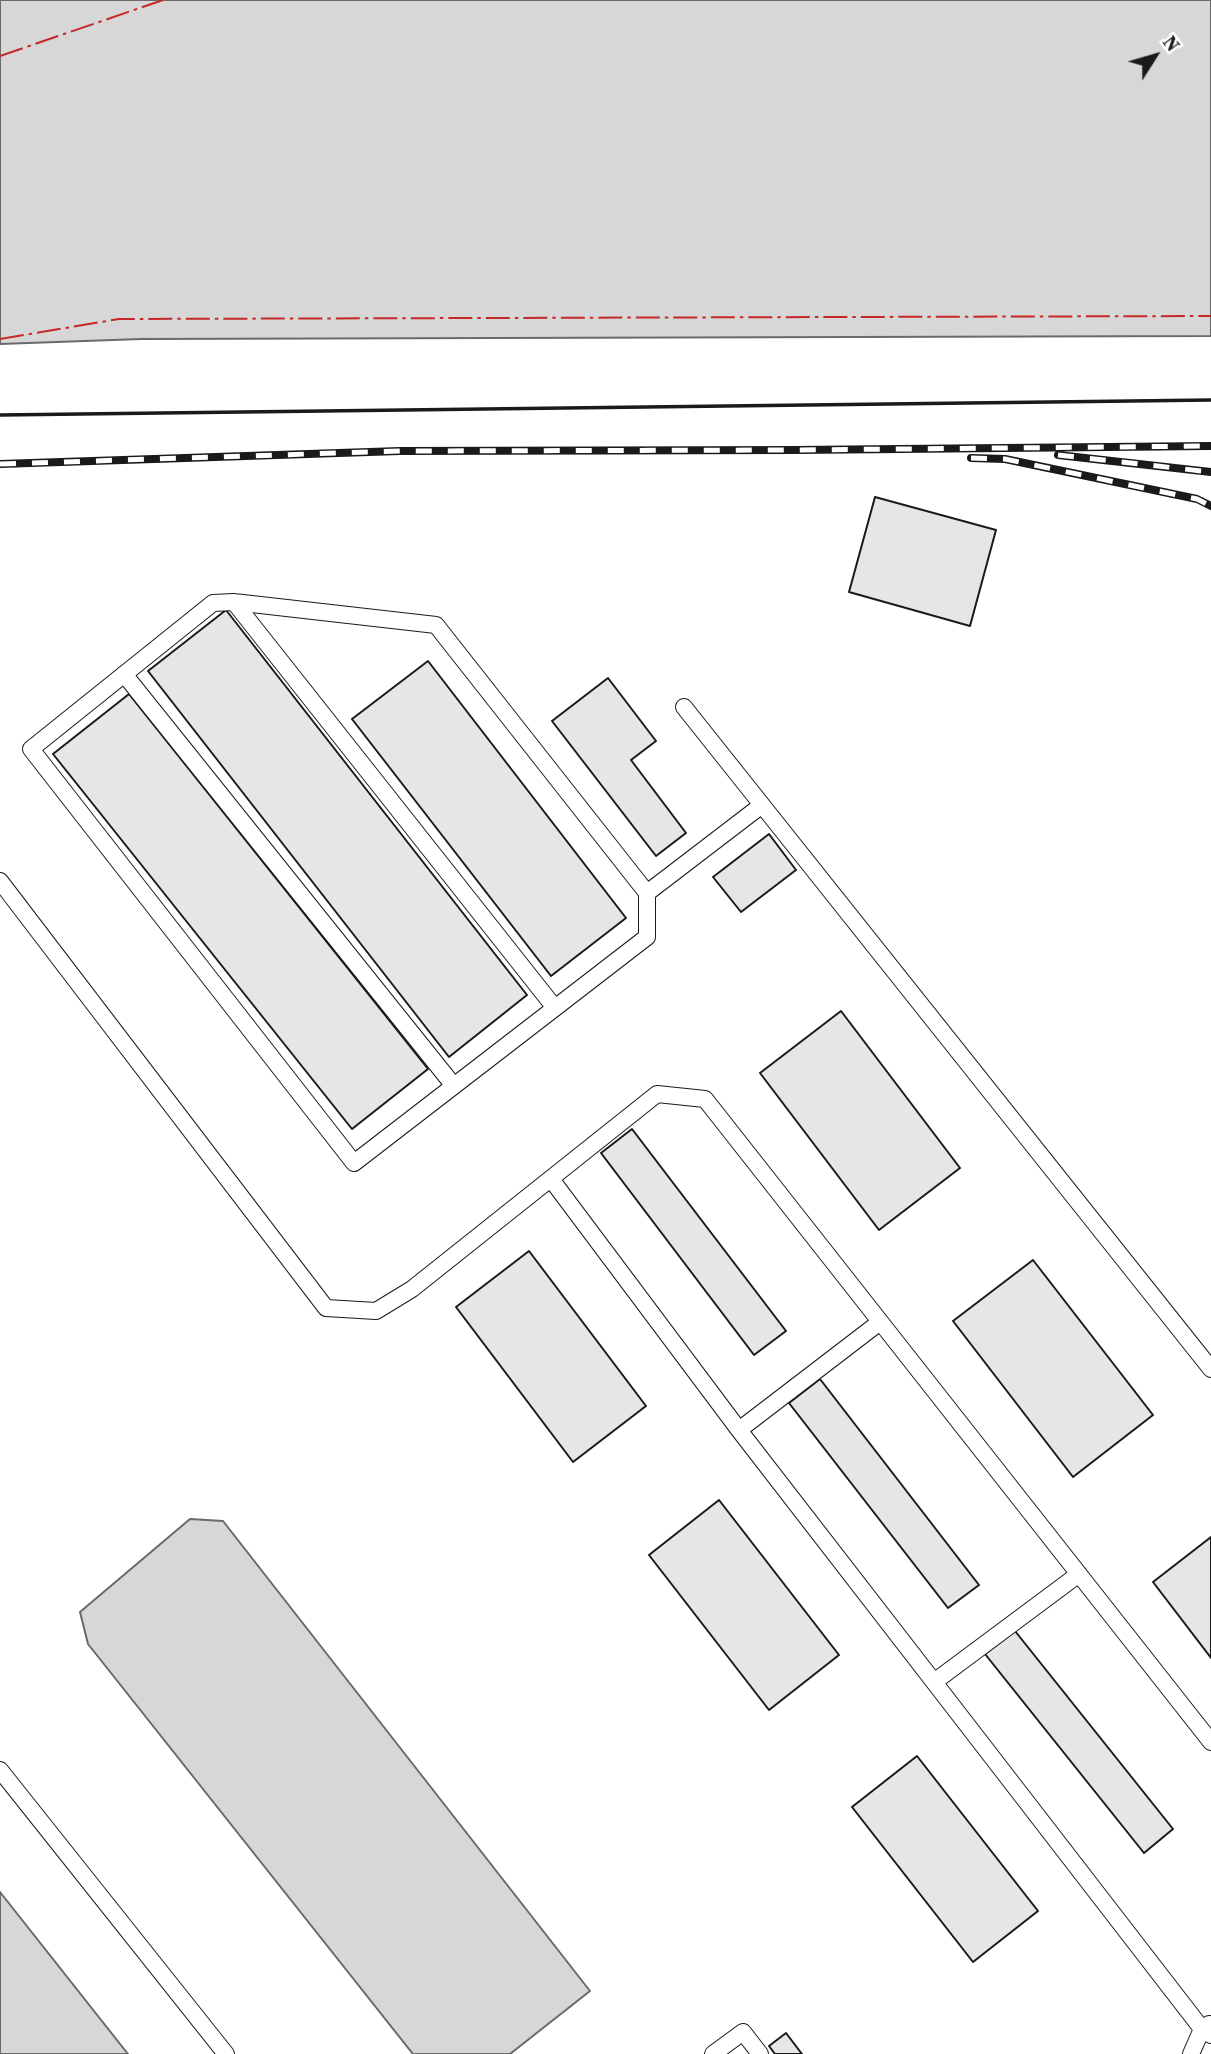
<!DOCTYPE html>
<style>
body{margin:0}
#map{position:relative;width:1211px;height:2054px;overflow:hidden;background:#fff;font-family:"Source Serif 4",serif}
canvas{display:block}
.north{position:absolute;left:1120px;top:21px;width:70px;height:70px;-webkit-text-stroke:5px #fff;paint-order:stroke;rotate:53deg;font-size:19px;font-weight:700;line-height:28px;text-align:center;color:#1a1a1a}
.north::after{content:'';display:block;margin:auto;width:24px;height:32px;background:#1a1a1a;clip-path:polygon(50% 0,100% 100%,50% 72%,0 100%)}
</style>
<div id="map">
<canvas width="1211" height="2054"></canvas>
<div class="north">N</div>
</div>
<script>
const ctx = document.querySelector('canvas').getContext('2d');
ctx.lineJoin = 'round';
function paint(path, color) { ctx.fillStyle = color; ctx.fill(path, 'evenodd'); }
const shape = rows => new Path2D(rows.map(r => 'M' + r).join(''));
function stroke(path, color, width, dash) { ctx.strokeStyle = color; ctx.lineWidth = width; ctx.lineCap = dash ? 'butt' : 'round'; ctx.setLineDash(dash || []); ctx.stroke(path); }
const water = shape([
 [0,0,1211,0,1211,336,141,339,0,344,0,0],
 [190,1519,223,1521,590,1991,510,2054,413,2054,88,1644,80,1612,190,1519],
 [0,1892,128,2054,0,2054,0,1892]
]);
const building = shape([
 [875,497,996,530,970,626,849,592,875,497],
 [226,610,527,995,449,1057,148,671,226,610],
 [428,661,626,918,551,976,352,719,428,661],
 [608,678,656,741,631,760,686,833,656,856,552,721,608,678],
 [129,694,428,1069,352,1129,53,754,129,694],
 [769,834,796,870,741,912,713,877,769,834],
 [841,1011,960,1168,879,1230,760,1073,841,1011],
 [632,1129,786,1331,754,1355,601,1153,632,1129],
 [529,1251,646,1406,573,1462,456,1307,529,1251],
 [1033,1260,1153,1415,1073,1477,953,1321,1033,1260],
 [820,1379,979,1585,948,1608,789,1403,820,1379],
 [719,1500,839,1655,769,1710,649,1555,719,1500],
 [1211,1537,1211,1658,1153,1582,1211,1537],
 [1015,1631,1173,1829,1144,1853,985,1654,1015,1631],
 [917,1756,1038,1911,973,1962,852,1807,917,1756],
 [786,2033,802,2054,775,2054,769,2046,786,2033]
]);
const lane = shape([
 [234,602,555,1008],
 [124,674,454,1086],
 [684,707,1211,1369],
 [0,881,326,1308,376,1311,412,1289,657,1094,705,1099,1211,1742],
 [647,893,647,937,354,1163,31,749,213,603,234,602,436,625,647,893,762,805],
 [551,1179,739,1430,934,1682,1202,2029,1211,2035],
 [739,1430,880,1322],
 [934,1682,1079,1574],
 [0,1770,226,2054],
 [713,2054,743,2032,760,2054],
 [1191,2054,1202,2029,1209,2024]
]);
const rail = shape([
 [1058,455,1211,472],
 [971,458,1005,459,1197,499,1211,506],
 [0,464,400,451,796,450,1211,446]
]);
const wall = shape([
 [0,415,1211,400]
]);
const power = shape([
 [0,56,163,0],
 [0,339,119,319,1211,316]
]);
paint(water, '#d7d7d7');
stroke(water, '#6a6a6a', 2);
paint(building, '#e6e6e6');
stroke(building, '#1a1a1a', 2);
stroke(lane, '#1a1a1a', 18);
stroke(lane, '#fff', 16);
stroke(rail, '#1a1a1a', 8);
stroke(rail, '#fff', 5, [16]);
stroke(wall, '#1a1a1a', 3.5);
stroke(power, '#c62828', 2, [24, 5, 3.5, 5]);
</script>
